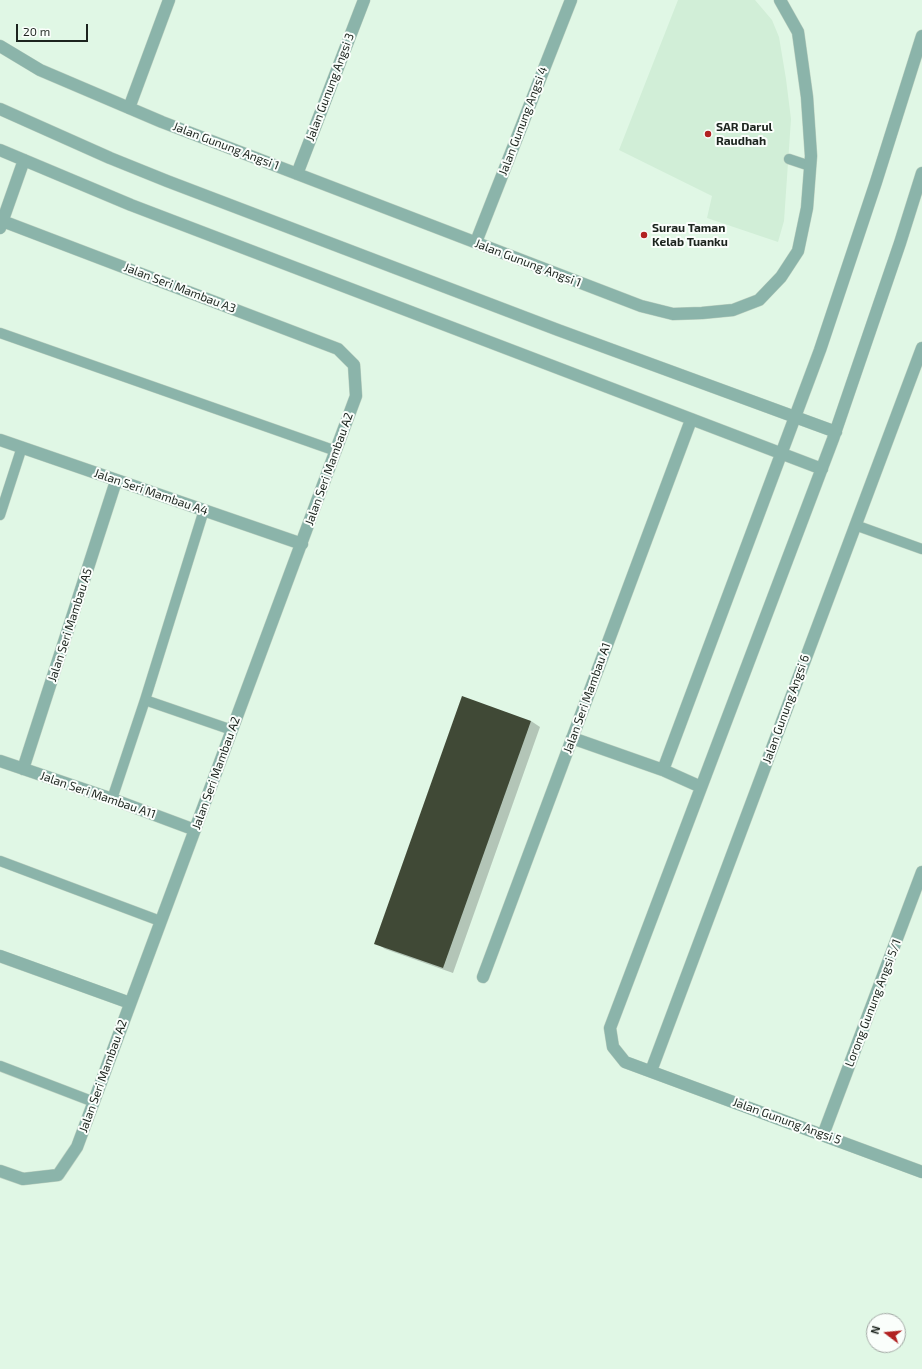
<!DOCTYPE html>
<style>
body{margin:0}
#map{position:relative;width:922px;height:1369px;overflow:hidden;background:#e0f7e5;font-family:"Exo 2",sans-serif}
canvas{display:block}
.north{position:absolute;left:866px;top:1313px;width:40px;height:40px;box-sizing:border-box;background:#fafefb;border:1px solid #a1a7a3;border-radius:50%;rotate:286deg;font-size:11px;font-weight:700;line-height:16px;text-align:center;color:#1c241e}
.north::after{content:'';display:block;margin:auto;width:14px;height:18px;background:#b12121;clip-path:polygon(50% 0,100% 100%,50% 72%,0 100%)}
.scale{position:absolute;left:16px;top:24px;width:72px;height:18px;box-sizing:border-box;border:2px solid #1c241e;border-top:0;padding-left:5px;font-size:12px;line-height:14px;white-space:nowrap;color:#1c241e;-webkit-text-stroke:3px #fafefb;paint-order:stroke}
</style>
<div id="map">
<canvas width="922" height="1369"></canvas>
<div class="north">N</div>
<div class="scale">20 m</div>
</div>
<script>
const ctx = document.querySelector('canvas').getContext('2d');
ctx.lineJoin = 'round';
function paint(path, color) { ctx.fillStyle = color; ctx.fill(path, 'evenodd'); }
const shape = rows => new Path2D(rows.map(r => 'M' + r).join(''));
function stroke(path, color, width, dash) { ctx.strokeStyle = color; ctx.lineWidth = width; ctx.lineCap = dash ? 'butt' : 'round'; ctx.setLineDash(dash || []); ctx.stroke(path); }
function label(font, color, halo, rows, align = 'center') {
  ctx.font = font + ' "Exo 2",sans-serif'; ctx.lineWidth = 4; ctx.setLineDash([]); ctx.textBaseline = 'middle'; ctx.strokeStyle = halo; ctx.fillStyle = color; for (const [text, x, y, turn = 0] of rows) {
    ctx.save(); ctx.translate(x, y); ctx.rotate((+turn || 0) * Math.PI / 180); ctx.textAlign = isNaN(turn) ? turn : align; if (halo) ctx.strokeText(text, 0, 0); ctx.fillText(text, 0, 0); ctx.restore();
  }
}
const built = shape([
 [678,0,755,0,772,20,779,37,786,79,791,119,784,221,778,242,707,218,712,196,619,150]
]);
const shadow = shape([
 [531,721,540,727,453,973,385,949,376,943]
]);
const building = shape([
 [462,696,531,721,443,968,374,944]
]);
const lane = shape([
 [789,159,810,166],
 [0,333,336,451],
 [0,515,22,447],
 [855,525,922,549],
 [145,700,232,730],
 [112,799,145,700,204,510],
 [0,861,160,921],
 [0,1066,94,1102]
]);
const street = shape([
 [0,46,40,70,162,122,641,306,673,314,702,313,733,310,759,300,781,277,798,251,807,208,811,156,807,97,798,32,780,0],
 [129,108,169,0],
 [0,109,110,158,167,181,558,330,836,432],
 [0,150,131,205,822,469],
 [922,173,900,243,833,439,610,1028,613,1047,625,1062,922,1172],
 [297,174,364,0],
 [0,220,338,349,354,365,356,396,77,1147,58,1175,23,1179,0,1171],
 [0,228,24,160],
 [476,242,571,0],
 [0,440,302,544],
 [572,738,663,770],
 [0,761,112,799,195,830],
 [23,769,116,481],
 [701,787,663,770,820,350,876,182,922,36],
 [0,956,130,1003],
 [483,977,691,420],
 [651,1071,922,348],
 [823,1135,922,872]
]);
const markers = [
 [708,134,4,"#b12121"],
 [644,235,4,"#b12121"]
];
const streetNames = [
 ["Jalan Gunung Angsi 3",330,87,-69],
 ["Jalan Gunung Angsi 4",523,121,-69],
 ["Jalan Gunung Angsi 1",226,146,21],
 ["Jalan Gunung Angsi 1",528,263,21],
 ["Jalan Seri Mambau A3",180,288,21],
 ["Jalan Seri Mambau A2",329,469,-70],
 ["Jalan Seri Mambau A4",151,492,19],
 ["Jalan Seri Mambau A5",70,625,-72],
 ["Jalan Seri Mambau A1",587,698,-70],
 ["Jalan Gunung Angsi 6",786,709,-70],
 ["Jalan Seri Mambau A2",216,773,-70],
 ["Jalan Seri Mambau A11",98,795,19],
 ["Lorong Gunung Angsi 5/1",873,1003,-69],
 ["Jalan Seri Mambau A2",103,1076,-70],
 ["Jalan Gunung Angsi 5",787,1121,20]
];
const poiNames = [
 ["SAR Darul",716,127],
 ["Raudhah",716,141],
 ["Surau Taman",652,228],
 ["Kelab Tuanku",652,242]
];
paint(built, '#d1eed7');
paint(shadow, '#0003');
paint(building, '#404936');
stroke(lane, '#bdd1c1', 11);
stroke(street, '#bdd1c1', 13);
stroke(lane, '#8bb4aa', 10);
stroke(street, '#8bb4aa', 12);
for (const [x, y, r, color] of markers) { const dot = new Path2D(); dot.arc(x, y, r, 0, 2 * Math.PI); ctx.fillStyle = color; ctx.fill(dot); stroke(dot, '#fafefb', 1.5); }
label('12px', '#1c241e', '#fafefb', streetNames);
label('bold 12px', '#1c241e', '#fafefb', poiNames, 'left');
</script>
